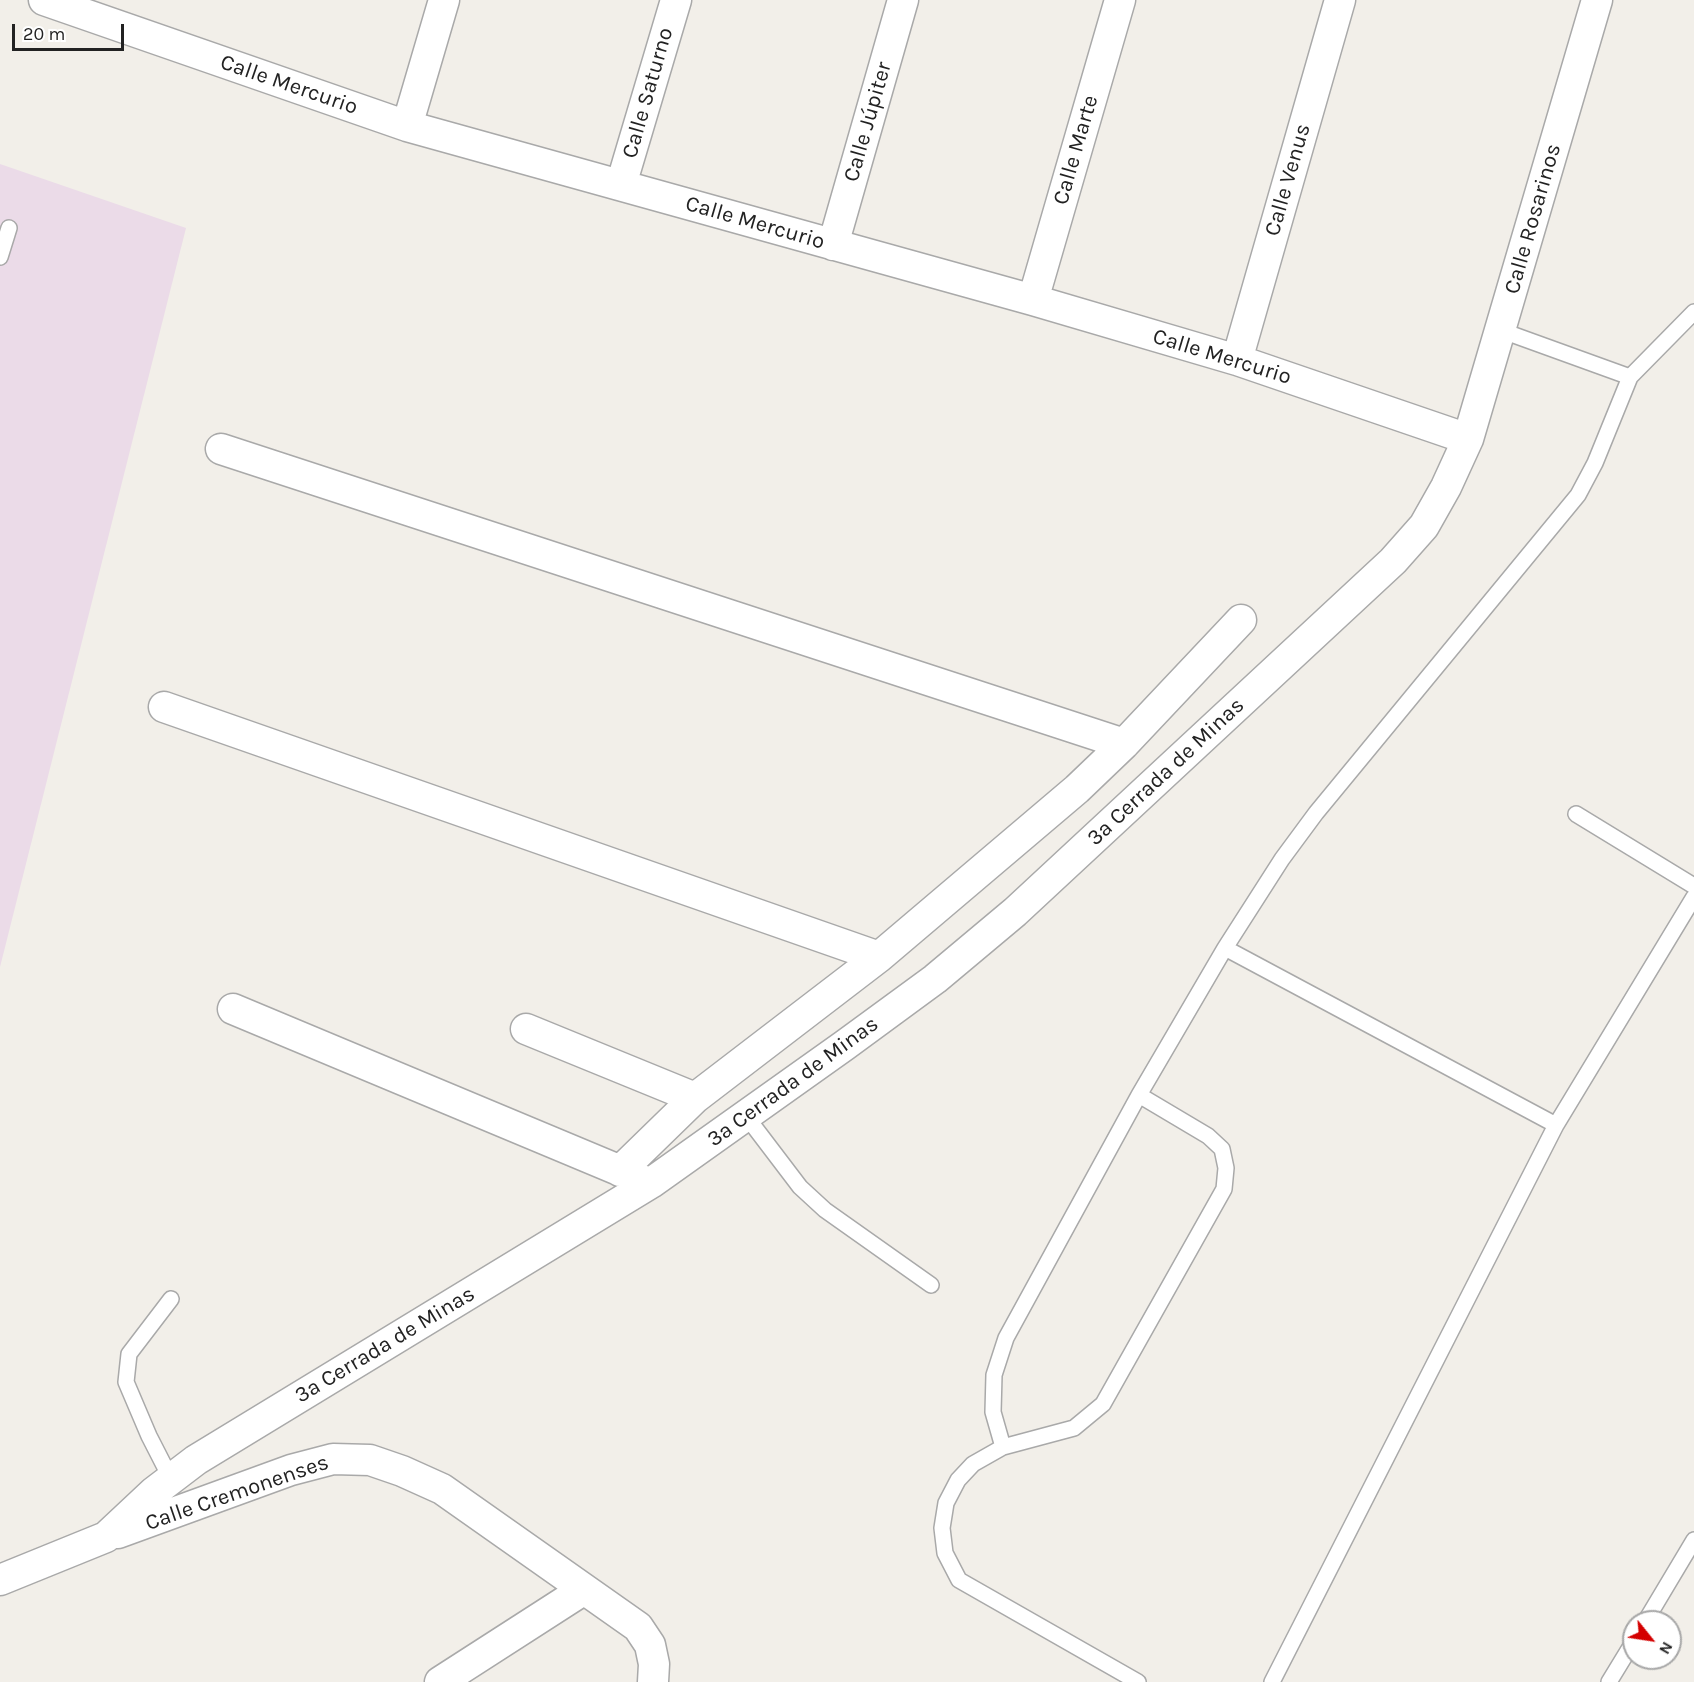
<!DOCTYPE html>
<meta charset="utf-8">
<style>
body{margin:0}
#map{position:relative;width:1694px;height:1682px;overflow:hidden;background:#f2efe9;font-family:Karla,sans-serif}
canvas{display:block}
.north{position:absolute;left:1622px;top:1610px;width:60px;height:60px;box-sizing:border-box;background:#fff;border:2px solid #a7a7a7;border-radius:50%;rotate:120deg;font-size:16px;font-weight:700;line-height:24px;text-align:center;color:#222}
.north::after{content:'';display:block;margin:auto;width:21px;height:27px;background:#d40000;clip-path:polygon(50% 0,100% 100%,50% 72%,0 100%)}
.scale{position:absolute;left:12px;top:24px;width:112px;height:27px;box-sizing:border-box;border:3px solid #222;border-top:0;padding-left:8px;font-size:18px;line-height:21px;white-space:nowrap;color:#222;-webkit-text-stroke:4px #fff;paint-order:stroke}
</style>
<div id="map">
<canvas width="1694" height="1682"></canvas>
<div class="north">N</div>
<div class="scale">20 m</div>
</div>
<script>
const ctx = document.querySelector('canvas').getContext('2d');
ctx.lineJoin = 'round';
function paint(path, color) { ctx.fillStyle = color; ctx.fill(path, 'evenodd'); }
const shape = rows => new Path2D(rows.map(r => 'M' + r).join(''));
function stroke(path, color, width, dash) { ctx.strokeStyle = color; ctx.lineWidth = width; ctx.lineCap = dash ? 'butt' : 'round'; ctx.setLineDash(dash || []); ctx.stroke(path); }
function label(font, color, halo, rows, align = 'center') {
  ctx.font = font + ' Karla,sans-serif'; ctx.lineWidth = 5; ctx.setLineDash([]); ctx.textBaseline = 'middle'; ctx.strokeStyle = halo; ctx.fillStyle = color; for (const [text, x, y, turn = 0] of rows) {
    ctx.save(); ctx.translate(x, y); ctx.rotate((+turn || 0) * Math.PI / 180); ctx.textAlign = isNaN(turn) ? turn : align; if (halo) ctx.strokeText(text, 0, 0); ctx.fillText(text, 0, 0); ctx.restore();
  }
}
const industrial = shape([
 [0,164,186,228,0,967]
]);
const lane = shape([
 [0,257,9,228],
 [1630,377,1694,312],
 [1576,814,1694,886],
 [1225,948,1556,1125],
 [746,1116,800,1187,825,1210,931,1285],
 [171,1299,129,1354,126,1382,149,1436,171,1479],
 [1003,1447,993,1412,994,1375,1006,1338,1139,1095,1225,948,1282,859,1316,813,1578,495,1595,463,1630,377,1500,330],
 [1645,1622,1694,1540],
 [1138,1682,959,1580,945,1553,942,1528,946,1503,958,1480,973,1464,1003,1447,1074,1428,1103,1404,1224,1189,1226,1168,1222,1149,1208,1136,1139,1095],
 [1272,1682,1556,1125,1694,897],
 [1609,1682,1634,1641]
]);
const street = shape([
 [44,0,407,126,1033,300,1237,360,1468,439],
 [407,126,444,0],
 [621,185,676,0],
 [833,245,903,0],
 [1033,300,1120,0],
 [1237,360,1340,0],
 [221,449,1124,744],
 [164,707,879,957],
 [233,1009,640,1179],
 [526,1029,695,1098],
 [620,1171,695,1098,879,957,1077,789,1124,744,1241,620],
 [118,1533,291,1470,333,1459,370,1460,402,1471,442,1489,638,1627,650,1645,654,1664,653,1682],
 [0,1580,106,1537,154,1492,196,1460,651,1183,845,1045,935,979,1015,912,1393,561,1424,526,1446,487,1468,439,1597,0],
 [440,1682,583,1590]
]);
const streetNames = [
 ["Calle Mercurio",289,85,19],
 ["Calle Saturno",648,93,-74],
 ["Calle Júpiter",868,122,-74],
 ["Calle Marte",1076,150,-74],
 ["Calle Venus",1288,180,-74],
 ["Calle Rosarinos",1533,219,-74],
 ["Calle Mercurio",755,223,16],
 ["Calle Mercurio",1222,357,17],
 ["3ª Cerrada de Minas",1166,772,-43],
 ["3ª Cerrada de Minas",793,1082,-36],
 ["3ª Cerrada de Minas",385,1345,-31],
 ["Calle Cremonenses",237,1493,-19]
];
paint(industrial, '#ebdbe8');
stroke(lane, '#a9a9a9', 18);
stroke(street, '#a9a9a9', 33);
stroke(lane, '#fff', 15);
stroke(street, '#fff', 30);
label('22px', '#222', '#fff', streetNames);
</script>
